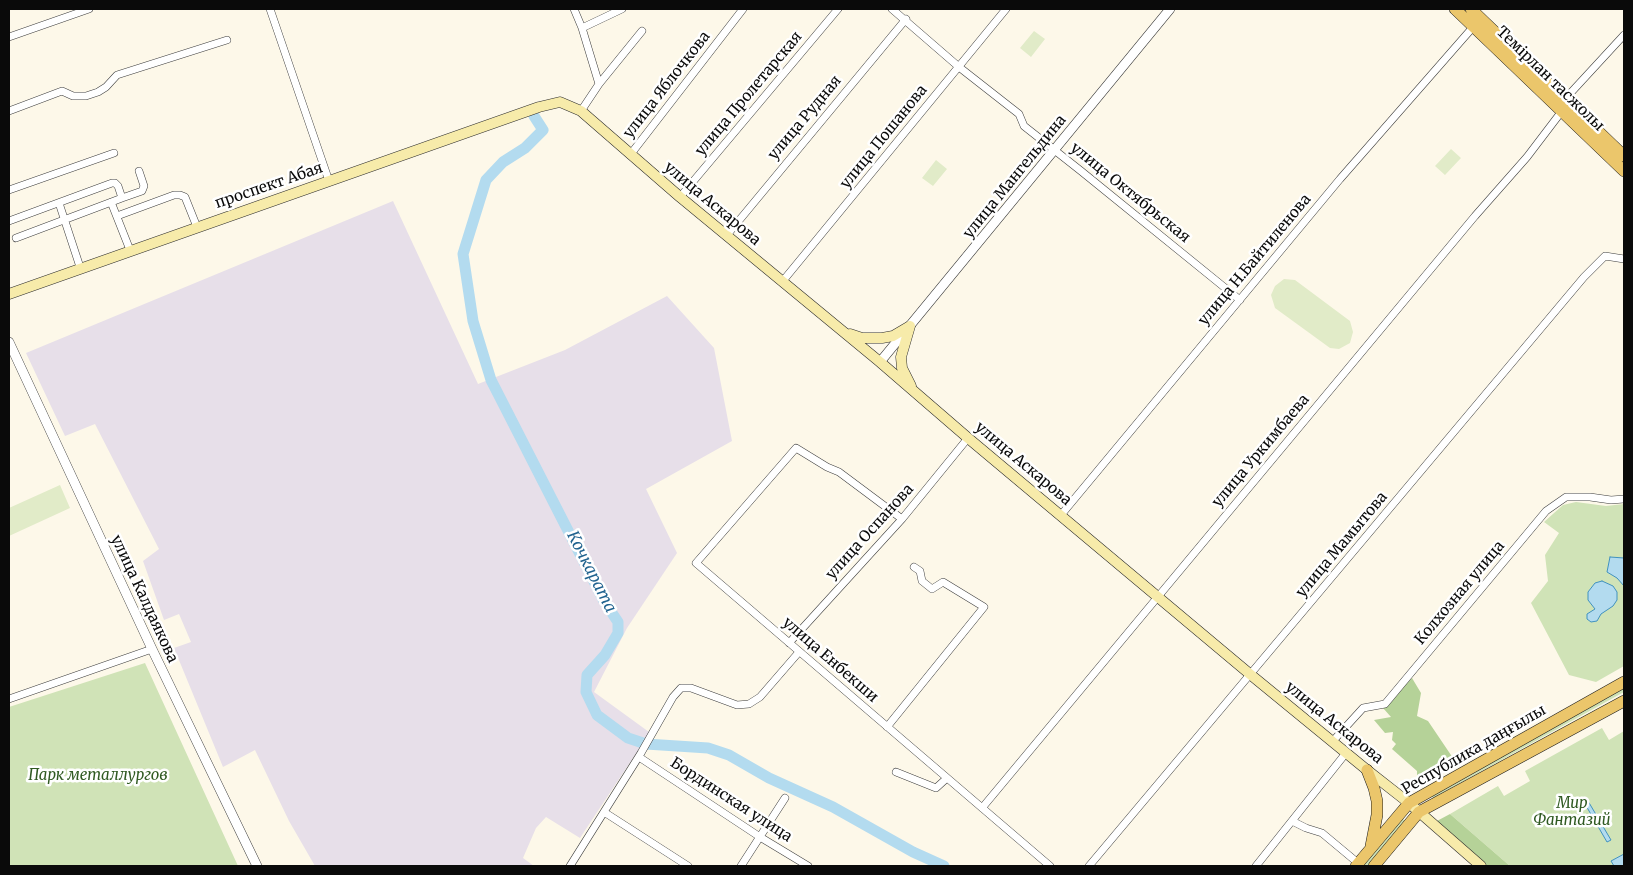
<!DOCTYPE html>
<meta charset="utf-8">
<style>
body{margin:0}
#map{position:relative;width:1633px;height:875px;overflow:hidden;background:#fdf8e9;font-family:Merriweather,serif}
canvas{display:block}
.frame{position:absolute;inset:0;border:10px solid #0a0a0a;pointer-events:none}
</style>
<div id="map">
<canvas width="1633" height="875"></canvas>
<div class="frame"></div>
</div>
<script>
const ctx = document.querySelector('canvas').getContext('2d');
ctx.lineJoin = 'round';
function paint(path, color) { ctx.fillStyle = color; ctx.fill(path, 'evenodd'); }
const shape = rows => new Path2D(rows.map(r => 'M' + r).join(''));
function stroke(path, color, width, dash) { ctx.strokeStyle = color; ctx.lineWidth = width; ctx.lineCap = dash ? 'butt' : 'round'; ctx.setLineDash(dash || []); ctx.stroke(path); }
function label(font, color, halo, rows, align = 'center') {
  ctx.font = font + ' Merriweather,serif'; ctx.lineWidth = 5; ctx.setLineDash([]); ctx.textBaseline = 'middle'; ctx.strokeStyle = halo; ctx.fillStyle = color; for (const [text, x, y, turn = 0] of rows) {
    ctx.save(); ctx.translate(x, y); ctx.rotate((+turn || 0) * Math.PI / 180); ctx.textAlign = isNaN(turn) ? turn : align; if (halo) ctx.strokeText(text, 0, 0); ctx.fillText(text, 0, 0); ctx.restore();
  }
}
const industrial = shape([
 [393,201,478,384,565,350,667,296,714,348,732,441,646,489,677,553,627,628,594,692,649,732,639,749,580,838,546,817,536,828,523,858,534,866,315,866,289,821,255,750,223,767,174,648,191,642,179,614,164,620,143,561,159,549,95,424,65,436,26,353]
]);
const green = shape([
 [1576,502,1606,506,1624,504,1624,666,1596,682,1569,675,1531,603,1548,581,1545,555,1559,533,1544,522,1563,505],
 [145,663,238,866,9,866,9,707],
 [1624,688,1624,692,1433,798,1431,795],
 [1602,728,1609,740,1624,731,1624,866,1510,866,1450,814,1498,786,1504,796,1530,781,1525,771],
 [1402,818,1405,821,1368,866,1362,866]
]);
const forest = shape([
 [1412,678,1421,693,1417,716,1428,721,1455,761,1417,783,1417,771,1392,749,1396,744,1392,740,1393,732,1385,733,1374,720,1391,717,1383,708],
 [1450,814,1510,866,1486,866,1435,822]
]);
const pitch = shape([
 [1034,31,1045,39,1031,57,1020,48],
 [1451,149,1461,158,1445,175,1435,166],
 [936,160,947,169,933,186,922,178],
 [1284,279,1295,280,1350,321,1353,332,1350,343,1339,349,1330,348,1275,308,1271,295,1275,286],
 [60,485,70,508,9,536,9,508]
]);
const water = shape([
 [1610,557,1624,558,1624,586,1617,578,1607,572,1610,557],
 [1602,581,1613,586,1617,592,1617,600,1613,606,1601,614,1597,621,1591,622,1587,619,1587,614,1595,609,1588,600,1588,592,1595,583,1602,581],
 [1588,801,1611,840,1607,842,1585,804,1588,801],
 [1624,854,1624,866,1614,866,1611,861,1624,854]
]);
const river = shape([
 [534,116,543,130,525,148,503,162,486,180,463,254,473,321,491,380,604,601,618,622,618,633,605,655,587,675,586,692,597,715,628,738,646,744,708,748,729,755,769,778,833,807,913,852,944,866]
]);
const minor = shape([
 [270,9,329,181],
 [574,9,582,28,599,84,581,111],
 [892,9,959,67,1019,114,1024,126,1081,171,1240,300],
 [582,28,622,9],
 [9,37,89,9],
 [599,84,642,31],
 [1565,99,1624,35],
 [9,111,62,91,73,96,86,96,98,92,106,87,117,75,227,40],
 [630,155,743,9],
 [9,190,114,153],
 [680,197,838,9],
 [111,202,130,250],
 [59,203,80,267],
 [117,216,174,195,180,195,185,197,197,227],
 [9,221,112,183,115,183,118,186,122,198,142,191,144,186,139,171],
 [727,235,906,19],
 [16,238,122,198],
 [782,282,1006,9],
 [1061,515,1340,179,1474,26],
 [902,519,839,472,827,467,796,448,696,563,1050,866],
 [789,643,902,519,968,438],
 [9,699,152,649],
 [887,727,984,607,943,582,932,589,922,581,920,571,914,567],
 [1332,742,1363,708,1385,704,1546,511,1566,497,1590,497,1611,500,1624,499],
 [639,757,760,837,808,866],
 [896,772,936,788,947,778],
 [982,808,1475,216,1527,157,1562,111],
 [604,812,688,866],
 [1292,821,1306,828,1322,833,1358,863],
 [570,866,641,753,673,697,681,688,691,688,737,705,749,704,760,697,799,652],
 [741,866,785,798],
 [1089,866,1584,277,1605,256,1624,259],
 [1256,866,1346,753]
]);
const tertiary = shape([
 [9,342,152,649,257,866],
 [880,362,1170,9]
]);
const secondary = shape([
 [9,294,539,107,560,102,581,111,680,197,880,362,968,438,1251,675,1367,770,1409,803,1481,866],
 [910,326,901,357,902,368,911,386],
 [850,334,862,338,882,338,893,336,910,326]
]);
const primary = shape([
 [1455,9,1624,171],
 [1471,9,1624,156],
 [1367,770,1374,788,1377,801,1377,815,1371,846],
 [1356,866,1409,803,1624,682],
 [1374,866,1419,812,1624,701]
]);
const streetNames = [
 ["Темірлан тасжолы",1550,79,44],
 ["улица Яблочкова",667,85,-52],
 ["улица Пролетарская",749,94,-50],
 ["улица Рудная",805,118,-50],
 ["улица Пошанова",884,137,-51],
 ["улица Мангельдина",1015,177,-51],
 ["проспект Абая",269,186,-19],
 ["улица Октябрьская",1130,193,39],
 ["улица Аскарова",712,204,40],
 ["улица Н.Байтиленова",1255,260,-50],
 ["улица Уркимбаева",1261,451,-50],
 ["улица Аскарова",1023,464,40],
 ["улица Оспанова",870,532,-48],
 ["улица Мамытова",1342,545,-50],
 ["Колхозная улица",1460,593,-50],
 ["улица Калдаякова",144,599,65],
 ["улица Енбекши",830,660,41],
 ["улица Аскарова",1334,723,39],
 ["Республика даңғылы",1474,750,-30],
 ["Бординская улица",731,800,33]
];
const parkNames = [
 ["Парк металлургов",98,776],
 ["Мир",1572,804],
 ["Фантазий",1572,821]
];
const waterNames = [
 ["Кочкарата",591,572,63]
];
paint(industrial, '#e7dfe9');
paint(green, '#d0e3b7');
paint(forest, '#b5d298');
paint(pitch, '#e1ebc8');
paint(water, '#b3dbef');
stroke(water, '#4192bf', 1);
stroke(river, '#b3dbef', 11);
stroke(minor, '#3d3d3d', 8);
stroke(tertiary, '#3d3d3d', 10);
stroke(secondary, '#2c2c2c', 11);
stroke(primary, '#1b1b1b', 12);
stroke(minor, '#fff', 7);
stroke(tertiary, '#fff', 9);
stroke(secondary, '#f7ebaa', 10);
stroke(primary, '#ebc66b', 11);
label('15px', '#0a0a0a', '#fff', streetNames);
label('italic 15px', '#305a22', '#fff', parkNames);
label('italic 16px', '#21638f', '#fff', waterNames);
</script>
